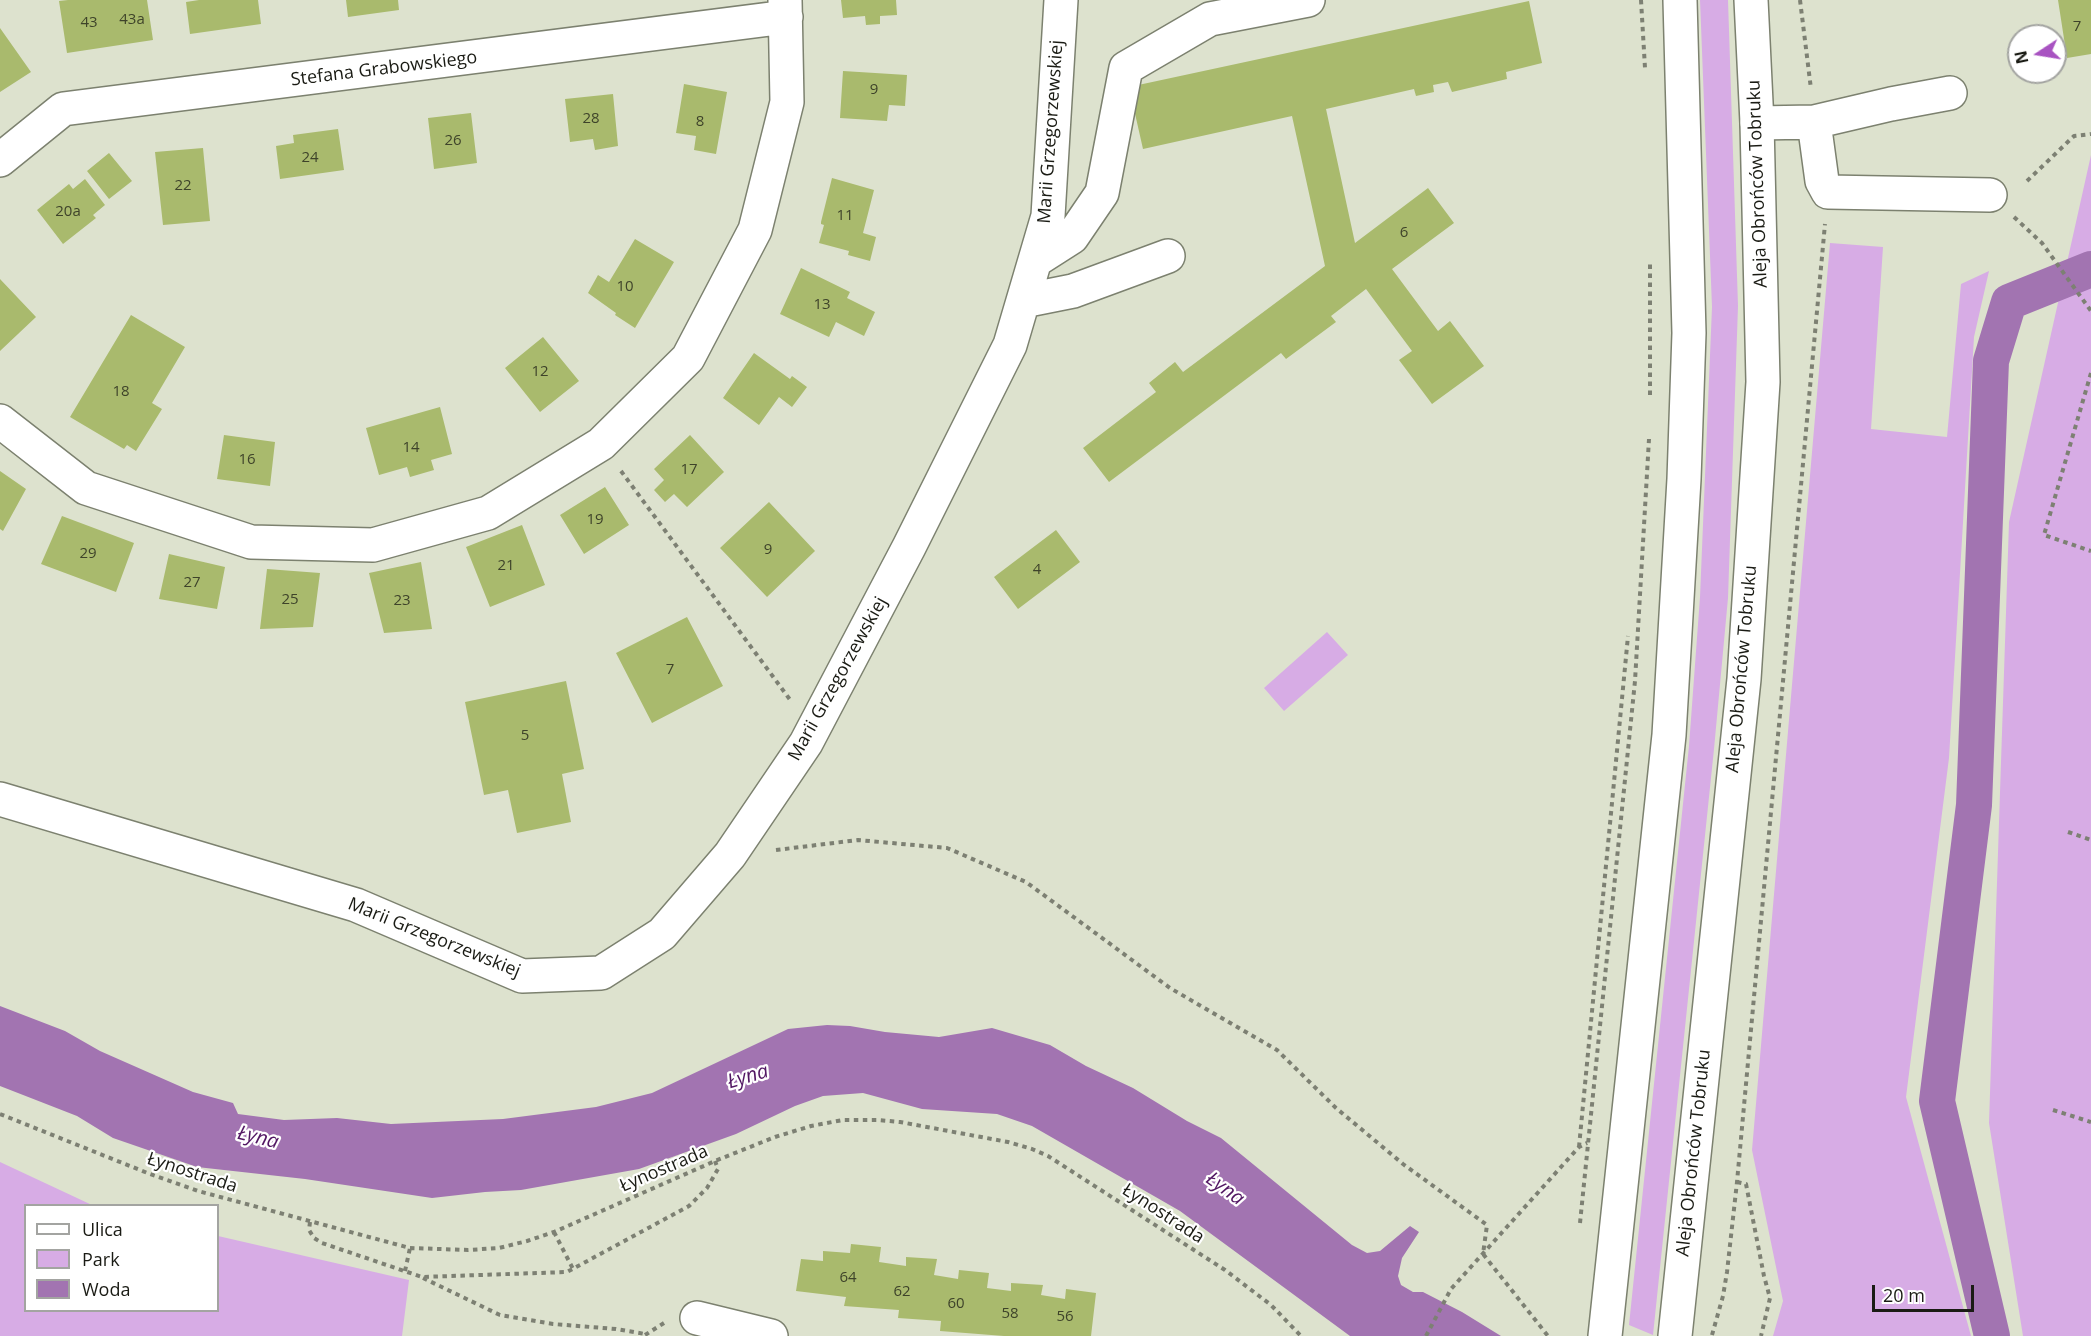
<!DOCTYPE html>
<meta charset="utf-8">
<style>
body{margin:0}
#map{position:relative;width:2091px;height:1336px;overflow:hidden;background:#dde2ce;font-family:"Open Sans",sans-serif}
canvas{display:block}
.legend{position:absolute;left:24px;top:1204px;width:195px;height:108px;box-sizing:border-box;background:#fff;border:2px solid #a3a4a1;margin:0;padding:8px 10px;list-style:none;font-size:18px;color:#1a1b14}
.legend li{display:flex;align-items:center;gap:12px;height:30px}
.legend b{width:30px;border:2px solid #a3a4a1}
.north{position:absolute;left:2007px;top:24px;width:60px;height:60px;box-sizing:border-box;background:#fff;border:2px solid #a3a4a1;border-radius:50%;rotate:258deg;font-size:16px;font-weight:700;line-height:24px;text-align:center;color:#1a1b14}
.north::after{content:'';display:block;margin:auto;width:21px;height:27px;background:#a853c1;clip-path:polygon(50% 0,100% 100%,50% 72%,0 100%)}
.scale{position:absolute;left:1872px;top:1285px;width:102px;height:27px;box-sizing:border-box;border:3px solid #1a1b14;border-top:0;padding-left:8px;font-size:18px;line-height:21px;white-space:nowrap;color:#1a1b14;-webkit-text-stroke:4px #fff;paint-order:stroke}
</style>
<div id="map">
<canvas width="2091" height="1336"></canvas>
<ul class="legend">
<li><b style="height:8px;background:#fff"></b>Ulica</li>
<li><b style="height:16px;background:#d7ace5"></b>Park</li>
<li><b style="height:16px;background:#a274b1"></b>Woda</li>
</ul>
<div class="north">N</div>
<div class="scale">20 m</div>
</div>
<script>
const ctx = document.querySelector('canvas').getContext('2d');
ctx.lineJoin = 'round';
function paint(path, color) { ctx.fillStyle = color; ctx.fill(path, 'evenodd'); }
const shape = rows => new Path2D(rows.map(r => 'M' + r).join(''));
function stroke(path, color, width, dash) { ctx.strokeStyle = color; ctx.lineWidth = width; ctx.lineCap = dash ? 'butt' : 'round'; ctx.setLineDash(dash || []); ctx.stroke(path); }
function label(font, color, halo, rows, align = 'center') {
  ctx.font = font + ' "Open Sans",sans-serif'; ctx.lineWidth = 4.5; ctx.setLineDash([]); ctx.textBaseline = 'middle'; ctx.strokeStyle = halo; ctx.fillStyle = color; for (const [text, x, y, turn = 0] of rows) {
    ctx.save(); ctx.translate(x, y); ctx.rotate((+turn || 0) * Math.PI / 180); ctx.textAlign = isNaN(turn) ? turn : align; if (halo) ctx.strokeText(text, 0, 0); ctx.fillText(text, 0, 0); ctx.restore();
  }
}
const green = shape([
 [1700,0,1728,0,1738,306,1728,598,1714,749,1653,1335,1629,1325,1689,746,1700,597,1712,307],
 [2091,155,2091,1336,2023,1336,1989,1123,2009,522],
 [1830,243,1883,247,1871,429,1947,437,1961,284,1989,271,1974,337,1949,758,1906,1097,1971,1336,1773,1336,1783,1301,1752,1150],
 [1327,632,1348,655,1284,711,1264,688],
 [0,1162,92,1205,26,1206,26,1310,218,1310,218,1236,409,1280,402,1336,0,1336]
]);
const water = shape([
 [0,1006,65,1031,100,1051,193,1092,233,1103,238,1114,284,1120,337,1118,391,1124,503,1119,596,1107,652,1093,788,1029,827,1025,850,1026,885,1032,939,1037,992,1028,1050,1045,1086,1066,1133,1088,1187,1121,1221,1138,1352,1245,1367,1253,1380,1251,1410,1226,1419,1232,1402,1258,1398,1276,1401,1285,1413,1292,1423,1292,1462,1312,1501,1336,1350,1336,1180,1211,1032,1126,997,1114,922,1109,863,1093,823,1096,795,1106,736,1134,639,1169,521,1190,485,1192,432,1198,305,1179,197,1167,113,1138,77,1116,0,1086]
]);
const canal = shape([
 [1992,1336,1937,1101,1974,805,1991,361,2009,302,2091,269]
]);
const building = shape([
 [68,0,147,0,153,40,67,53,59,1],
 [199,0,258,0,261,24,190,34,186,2],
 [346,0,398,0,399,10,348,17],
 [841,0,896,0,897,15,880,16,880,24,866,25,865,16,843,18],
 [2058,0,2091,0,2091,54,2067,58],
 [1529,1,1542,63,1506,72,1507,79,1452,92,1448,82,1433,85,1434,92,1416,96,1414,89,1326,109,1355,243,1428,188,1454,223,1392,269,1438,331,1450,321,1484,366,1432,404,1399,360,1412,351,1366,289,1331,316,1336,322,1286,359,1281,353,1109,482,1083,448,1156,392,1149,383,1175,362,1183,372,1325,266,1292,116,1143,149,1129,87],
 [0,28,31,72,0,92],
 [843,71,907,75,905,106,889,105,887,121,840,118],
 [684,84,727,92,716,154,694,150,696,136,676,133],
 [613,94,618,146,595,150,593,139,570,142,565,99],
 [471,113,477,163,434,169,428,118],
 [338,129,344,170,280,179,276,146,294,143,293,135],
 [203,148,210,221,163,225,155,152],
 [109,153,132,181,109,199,87,171],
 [832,178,874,190,863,233,876,237,870,261,848,255,849,251,819,243,824,225,821,224,821,222],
 [85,179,105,205,93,215,96,218,63,244,37,210,69,184,73,189],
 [635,239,674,262,635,328,615,315,616,313,588,293,598,275,609,282],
 [801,268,850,292,847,298,875,312,864,336,836,322,829,337,780,314],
 [0,279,36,317,0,351],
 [131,315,185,347,152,403,162,409,136,451,127,445,124,449,70,417],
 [543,337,579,381,540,412,505,368],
 [754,353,790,379,792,376,807,387,792,407,779,397,759,425,723,398],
 [440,407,452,454,431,460,434,470,410,477,407,467,379,475,366,428],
 [224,435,275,442,270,486,217,479],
 [690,435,724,472,687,507,674,494,665,502,654,490,664,480,654,469],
 [0,471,26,489,3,531,0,529],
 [605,487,629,525,584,554,560,515],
 [769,502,815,551,767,597,720,548],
 [62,516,134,543,116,592,41,564],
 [522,525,545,585,490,607,466,547],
 [1056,530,1080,562,1018,609,994,577],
 [169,554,225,567,217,609,159,599],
 [421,562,432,629,384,633,369,573],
 [267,569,320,573,313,627,260,629],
 [687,617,723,686,652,723,616,653],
 [566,681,584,769,562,774,571,822,517,833,508,790,484,795,465,702],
 [851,1244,881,1247,879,1262,906,1266,906,1257,937,1259,934,1275,958,1279,959,1270,989,1273,987,1288,1011,1291,1011,1283,1043,1285,1041,1295,1065,1299,1066,1289,1096,1293,1091,1336,1004,1336,940,1331,941,1321,898,1318,899,1310,844,1306,846,1297,796,1291,801,1259,823,1261,823,1251,850,1253]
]);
const path = shape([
 [1641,0,1645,68],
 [1800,0,1811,89],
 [2027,181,2074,136,2091,134],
 [2014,217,2042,243,2091,311],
 [2091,373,2044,535,2091,551],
 [1650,395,1650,262],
 [621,471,791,701],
 [2068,832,2091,840],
 [776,850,858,840,947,848,1026,882,1170,988,1277,1050,1336,1108,1403,1164,1487,1225,1483,1254,1548,1336],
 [2053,1110,2091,1122],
 [0,1114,150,1174,198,1191,410,1248,468,1250,499,1248,527,1241,554,1232,715,1161,775,1137,811,1126,843,1120,877,1120,900,1122,1008,1142,1032,1149,1048,1156,1225,1270,1271,1305,1301,1336],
 [1579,1147,1628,636],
 [1737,1182,1746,1184,1764,1276,1770,1298,1761,1336],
 [310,1222,309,1230,314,1238,322,1243,422,1277,567,1272,689,1206,707,1188,718,1169,715,1161],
 [1580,1223,1635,681,1649,439],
 [554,1232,573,1269],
 [405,1271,410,1248],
 [423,1278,500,1315,553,1324,616,1329,645,1334],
 [645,1335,664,1323],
 [1712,1335,1723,1296,1727,1272,1737,1182,1825,224],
 [1426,1336,1451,1289,1579,1147,1587,1143]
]);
const minor = shape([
 [1814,122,1822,181,1828,192,1990,195],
 [1757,123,1814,122,1891,104,1950,93],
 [0,160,63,109,786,17],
 [1036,260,1072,237,1102,193,1126,68,1210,19,1308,0],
 [1023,301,1073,291,1168,256],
 [0,421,86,488,251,542,373,545,488,513,601,444,688,358,755,230,787,102,785,0],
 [0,799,356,905,522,976,601,973,662,934,730,855,806,743,909,547,1010,345,1048,216,1061,0],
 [697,1318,771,1336]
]);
const major = shape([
 [1605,1336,1669,735,1684,479,1689,333,1680,0],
 [1675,1336,1744,679,1763,382,1757,123,1751,0]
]);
const numberNames = [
 ["43a",132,20],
 ["43",89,23],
 ["7",2077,27],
 ["9",874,90],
 ["28",591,119],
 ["8",700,122],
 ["26",453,141],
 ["24",310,158],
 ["22",183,186],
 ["20a",68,212],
 ["11",845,216],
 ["6",1404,233],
 ["10",625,287],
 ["13",822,305],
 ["12",540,372],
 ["18",121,392],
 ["14",411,448],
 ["16",247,460],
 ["17",689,470],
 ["19",595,520],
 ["9",768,550],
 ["29",88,554],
 ["21",506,566],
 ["4",1037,570],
 ["27",192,583],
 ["25",290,600],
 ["23",402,601],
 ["7",670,670],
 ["5",525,736],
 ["64",848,1278],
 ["62",902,1292],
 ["60",956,1304],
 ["58",1010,1314],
 ["56",1065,1317]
];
const streetNames = [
 ["Stefana Grabowskiego",384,69,-7],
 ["Marii Grzegorzewskiej",1051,132,-86],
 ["Aleja Obrońców Tobruku",1758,184,-92],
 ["Aleja Obrońców Tobruku",1742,669,-85],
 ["Marii Grzegorzewskiej",838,679,-61],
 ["Marii Grzegorzewskiej",434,938,22],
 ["Aleja Obrońców Tobruku",1694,1153,-84],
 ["Łynostrada",664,1169,-23],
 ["Łynostrada",192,1173,18],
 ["Łynostrada",1163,1214,33]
];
const waterNames = [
 ["Łyna",748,1077,-17],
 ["Łyna",258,1138,14],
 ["Łyna",1225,1189,36]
];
paint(green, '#d7ace5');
paint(water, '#a274b1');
stroke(canal, '#a274b1', 36);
paint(building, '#a9ba6d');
stroke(minor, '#7c816f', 36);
stroke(major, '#7c816f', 36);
stroke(path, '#7d8073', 4, [4.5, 4.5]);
stroke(minor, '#fff', 33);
stroke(major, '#fff', 33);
label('15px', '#3e432a', null, numberNames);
label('18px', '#1a1b14', '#fff', streetNames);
label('italic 20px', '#521763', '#fff', waterNames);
</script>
